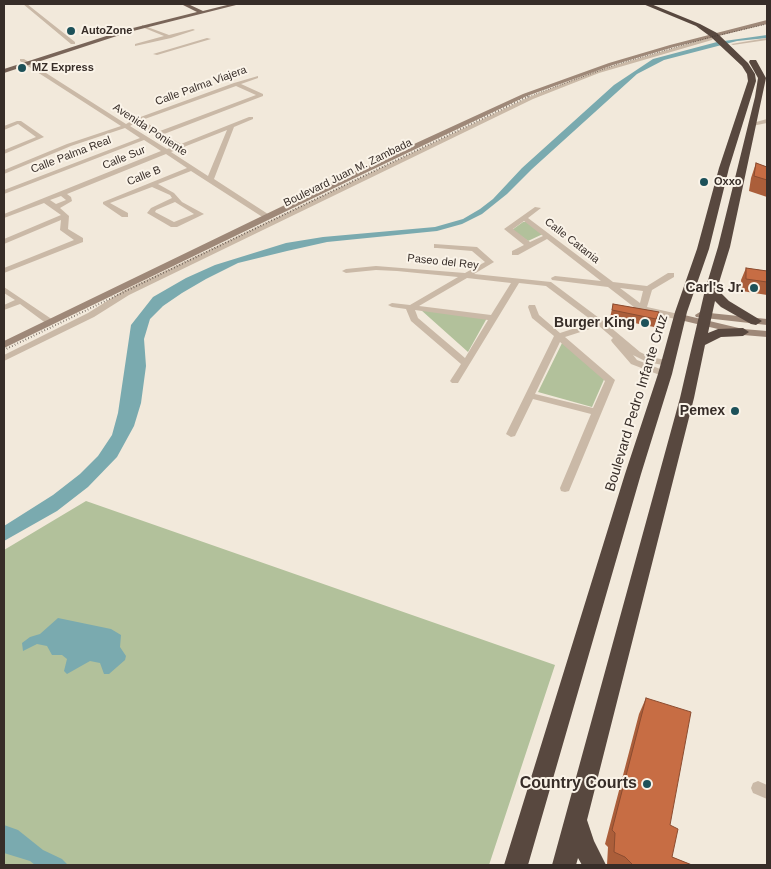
<!DOCTYPE html>
<style>
body{margin:0}
#map{position:relative;width:771px;height:869px;overflow:hidden;background:#f2e9db;font-family:Helvetica,sans-serif}
canvas{display:block}
.frame{position:absolute;inset:0;border:5px solid #372d28;pointer-events:none}
</style>
<div id="map">
<canvas width="771" height="869"></canvas>
<div class="frame"></div>
</div>
<script>
const ctx = document.querySelector('canvas').getContext('2d');
ctx.lineJoin = 'round';
function paint(path, color) { ctx.fillStyle = color; ctx.fill(path, 'evenodd'); }
const shape = rows => new Path2D(rows.map(r => 'M' + r).join(''));
function stroke(path, color, width, dash) { ctx.strokeStyle = color; ctx.lineWidth = width; ctx.lineCap = dash ? 'butt' : 'round'; ctx.setLineDash(dash || []); ctx.stroke(path); }
function label(font, color, halo, rows, align = 'center') {
  ctx.font = font + ' Helvetica,sans-serif'; ctx.lineWidth = 4; ctx.setLineDash([]); ctx.textBaseline = 'middle'; ctx.strokeStyle = halo; ctx.fillStyle = color; for (const [text, x, y, turn = 0] of rows) {
    ctx.save(); ctx.translate(x, y); ctx.rotate((+turn || 0) * Math.PI / 180); ctx.textAlign = isNaN(turn) ? turn : align; if (halo) ctx.strokeText(text, 0, 0); ctx.fillText(text, 0, 0); ctx.restore();
  }
}
const green = shape([
 [523,222,528,222,545,233,528,241,512,230],
 [421,310,487,318,468,352],
 [564,339,606,375,592,407,538,392],
 [86,501,555,665,489,865,4,865,4,550]
]);
const water = shape([
 [767,35,767,38,737,41,664,60,637,74,532,169,507,194,482,214,462,224,437,231,327,242,287,251,238,263,206,279,182,293,163,306,150,319,144,339,146,366,141,403,134,426,117,457,88,487,57,511,4,541,4,526,53,495,80,474,98,456,112,435,118,413,131,325,153,297,186,278,215,265,286,243,323,237,435,227,463,219,480,209,493,199,522,168,614,85,653,59,717,42],
 [58,618,111,629,121,635,120,647,126,656,125,660,109,674,104,674,100,663,90,661,67,674,64,671,67,659,62,655,52,655,47,646,37,644,23,651,22,643,30,637,40,634],
 [4,825,18,830,43,850,62,859,68,865,35,865,30,861,4,853]
]);
const street = shape([
 [23,4,27,4,75,42,75,44,71,44,23,4],
 [142,25,169,35,193,29,195,30,171,38,135,46,135,44,164,36,142,27,142,25],
 [712,34,716,35,712,40,599,73,533,99,129,295,94,317,4,361,4,355,88,313,123,291,529,97,595,71,708,38,712,34],
 [207,38,211,39,157,55,153,54,207,38],
 [767,38,767,40,733,45,731,44,767,38],
 [20,59,24,59,126,124,135,119,234,83,258,76,258,78,241,84,263,94,263,96,164,134,181,144,249,117,253,117,253,119,234,127,214,179,271,216,264,218,191,171,158,184,174,193,182,202,204,214,177,227,171,227,147,213,151,208,172,198,170,195,152,187,110,203,128,213,128,217,122,217,103,204,103,202,187,168,166,154,67,194,71,197,72,201,60,208,69,216,68,229,83,238,83,242,4,273,4,268,74,240,60,230,61,220,4,244,4,239,61,215,44,203,4,218,4,214,161,151,144,140,4,194,4,190,140,138,125,128,71,146,4,174,4,170,67,144,121,126,20,61,20,59],
 [236,86,256,95,160,131,142,120,236,86],
 [137,122,157,135,175,146,167,149,130,126,137,122],
 [227,130,208,176,171,152,227,130],
 [61,196,66,200,56,204,50,200,61,196],
 [175,202,194,214,174,222,155,212,156,210,175,202],
 [767,119,767,123,752,126,749,124,767,119],
 [17,121,21,121,44,137,4,154,4,150,36,137,18,124,4,130,4,126,17,121],
 [535,207,541,208,528,218,613,282,647,286,668,273,674,273,674,277,652,290,647,307,683,315,683,319,680,320,639,311,608,287,552,280,551,278,555,276,601,281,547,239,518,255,512,255,512,251,524,245,504,229,535,207],
 [524,221,543,236,530,242,513,229,524,221],
 [620,288,643,291,640,303,620,288],
 [434,244,477,247,494,262,474,274,551,282,603,321,640,352,650,357,671,361,673,363,668,366,647,362,633,355,637,360,668,372,670,374,665,377,631,364,612,342,611,340,613,338,599,326,565,337,615,380,569,491,565,492,561,491,560,488,591,414,533,399,515,436,511,437,506,434,554,336,532,318,528,307,529,305,535,305,539,315,560,333,594,322,546,286,519,283,458,383,452,383,450,381,461,364,411,321,406,309,392,307,388,305,392,303,410,305,458,277,397,271,376,270,346,273,342,271,346,269,376,266,465,273,485,262,472,251,437,248,434,248,434,244],
 [467,278,511,283,491,315,419,306,467,278],
 [415,310,488,320,465,358,418,318,415,310],
 [560,342,605,381,593,408,535,394,560,342],
 [4,287,53,320,53,324,47,324,20,304,4,310,4,305,15,300,4,293,4,287],
 [758,781,767,785,767,799,753,793,751,788,753,783,758,781]
]);
const secondary = shape([
 [767,20,767,24,674,47,613,65,527,96,359,176,4,348,4,341,353,172,523,94,609,63,670,45,767,20],
 [700,312,767,319,767,325,696,317,695,315,700,312],
 [680,314,743,329,767,331,767,337,743,335,676,319,675,317,676,315,680,314]
]);
const primary = shape([
 [181,4,188,4,203,11,231,4,240,4,129,32,4,73,4,69,125,30,197,12,181,4]
]);
const highway = shape([
 [643,4,651,4,700,24,717,33,748,63,755,74,756,81,729,168,709,249,687,312,672,374,641,474,528,865,504,865,625,474,658,374,675,312,697,249,719,168,748,81,747,74,742,66,711,37,696,26,643,4],
 [750,60,756,60,766,78,730,247,717,289,729,301,762,321,756,325,751,324,721,307,715,301,708,333,718,329,743,328,749,332,743,336,721,337,705,345,694,398,587,820,594,841,606,865,582,865,578,858,576,865,552,865,680,398,705,290,718,247,755,97,758,78,749,62,750,60]
]);
const railFar1 = shape([
 [527,97,618,64,711,37,767,24]
]);
const rail = shape([
 [4,350,529,96]
]);
const wall = shape([
 [756,163,767,167,767,197,749,191,751,178],
 [746,268,767,271,767,295,742,291,741,280],
 [613,304,659,312,654,327,610,318],
 [646,698,670,825,672,857,692,865,607,865,608,847,605,844,639,714]
]);
const building = shape([
 [756,163,767,167,767,180,754,176,756,163],
 [746,268,767,271,767,282,746,279,746,268],
 [613,304,659,312,656,319,612,310,613,304],
 [646,698,691,712,670,825,678,829,672,857,692,865,633,865,625,857,614,852,615,833,612,830,646,698]
]);
const markers = [
 [71,31,5,"#1d5159"],
 [22,68,5,"#1d5159"],
 [704,182,5,"#1d5159"],
 [754,288,5,"#1d5159"],
 [645,323,5,"#1d5159"],
 [735,411,5,"#1d5159"],
 [647,784,5,"#1d5159"]
];
const farPoinames = [
 ["AutoZone",81,31],
 ["MZ Express",32,68],
 ["Oxxo",714,182]
];
const farStreetnames = [
 ["Calle Palma Viajera",201,86,-20],
 ["Avenida Poniente",150,130,33],
 ["Calle Palma Real",71,155,-21],
 ["Calle Sur",124,158,-22],
 ["Boulevard Juan M. Zambada",348,173,-26],
 ["Calle B",144,176,-22],
 ["Calle Catania",572,241,38],
 ["Paseo del Rey",443,262,6]
];
const poiNames = [
 ["Carl's Jr.",744,288],
 ["Burger King",635,323],
 ["Pemex",725,411]
];
const streetNames = [
 ["Boulevard Pedro Infante Cruz",637,403,-73]
];
const nearPoinames = [
 ["Country Courts",637,784]
];
paint(green, '#b2c19b');
paint(water, '#7aaaaf');
paint(street, '#cab9a7');
paint(secondary, '#9e8878');
paint(primary, '#796559');
paint(highway, '#58483f');
stroke(railFar1, '#372d28', 1, [0.5, 2]);
stroke(rail, '#372d28', 2, [0.5, 2.5]);
paint(wall, '#ab5e3a');
paint(building, '#c76d44');
stroke(building, '#8b4c30', 1);
for (const [x, y, r, color] of markers) { const dot = new Path2D(); dot.arc(x, y, r, 0, 2 * Math.PI); ctx.fillStyle = color; ctx.fill(dot); stroke(dot, '#faf3e8', 2); }
label('bold 11px', '#372d28', '#faf3e8', farPoinames, 'left');
label('11px', '#372d28', '#faf3e8', farStreetnames);
label('bold 14px', '#372d28', '#faf3e8', poiNames, 'right');
label('14px', '#372d28', '#faf3e8', streetNames);
label('bold 16px', '#372d28', '#faf3e8', nearPoinames, 'right');
</script>
